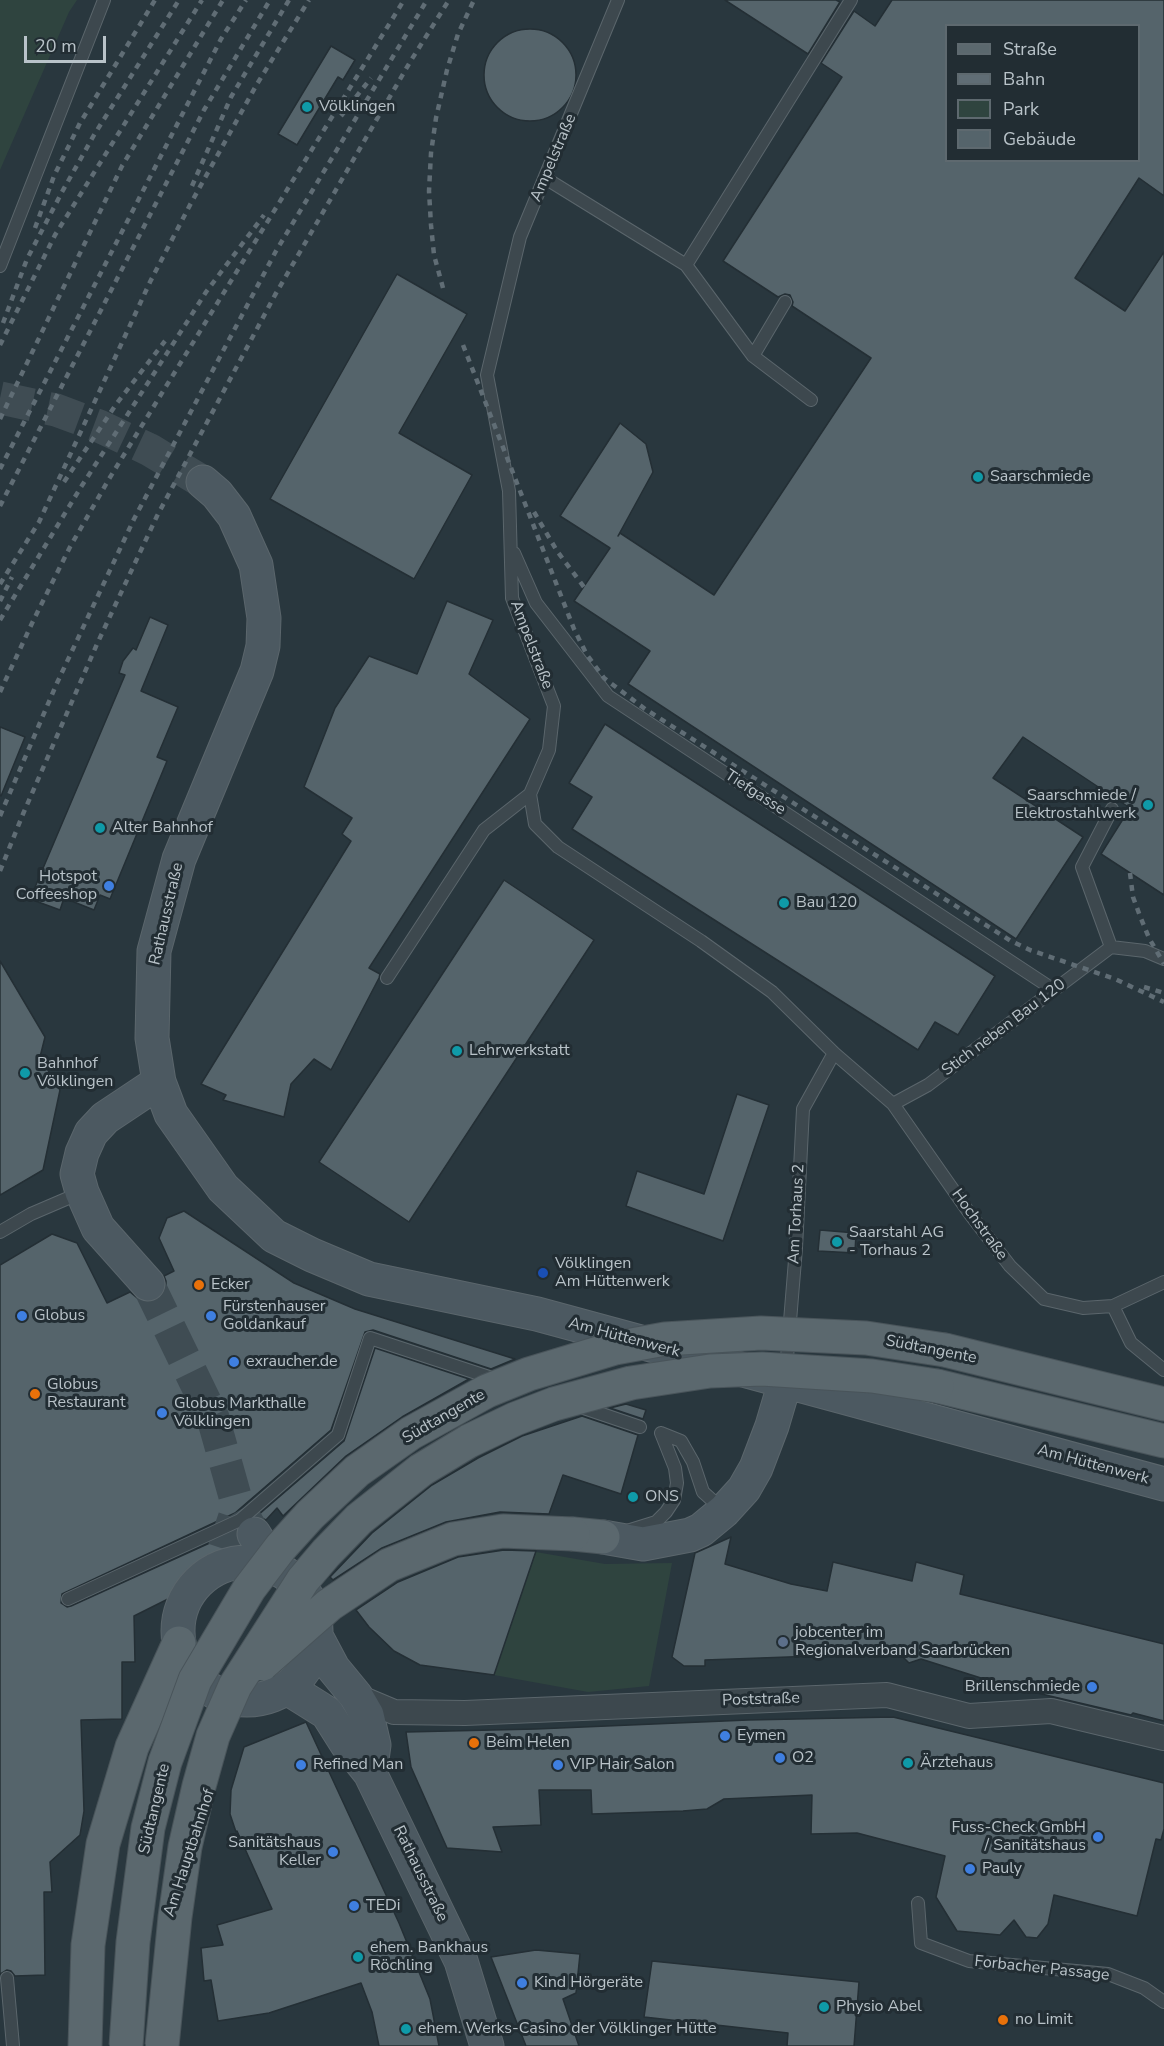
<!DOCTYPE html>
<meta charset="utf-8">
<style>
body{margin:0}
#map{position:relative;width:1164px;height:2046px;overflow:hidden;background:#29373e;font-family:"Nunito Sans",sans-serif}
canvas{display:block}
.legend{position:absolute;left:945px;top:24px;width:195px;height:138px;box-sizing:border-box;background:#222d33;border:2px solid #5e696f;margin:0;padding:8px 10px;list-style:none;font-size:18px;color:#b9c3c9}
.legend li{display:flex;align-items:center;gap:12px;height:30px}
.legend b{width:30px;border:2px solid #5e696f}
.scale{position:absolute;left:24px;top:36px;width:82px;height:27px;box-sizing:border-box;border:3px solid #b9c3c9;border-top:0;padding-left:8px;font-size:18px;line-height:21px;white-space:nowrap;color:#b9c3c9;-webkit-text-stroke:4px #222d33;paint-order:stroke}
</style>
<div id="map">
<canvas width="1164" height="2046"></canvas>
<ul class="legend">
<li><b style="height:8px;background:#5b686e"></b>Straße</li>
<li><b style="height:8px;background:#606d75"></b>Bahn</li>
<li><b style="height:16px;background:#2f443f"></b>Park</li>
<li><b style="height:16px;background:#55646b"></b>Gebäude</li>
</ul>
<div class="scale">20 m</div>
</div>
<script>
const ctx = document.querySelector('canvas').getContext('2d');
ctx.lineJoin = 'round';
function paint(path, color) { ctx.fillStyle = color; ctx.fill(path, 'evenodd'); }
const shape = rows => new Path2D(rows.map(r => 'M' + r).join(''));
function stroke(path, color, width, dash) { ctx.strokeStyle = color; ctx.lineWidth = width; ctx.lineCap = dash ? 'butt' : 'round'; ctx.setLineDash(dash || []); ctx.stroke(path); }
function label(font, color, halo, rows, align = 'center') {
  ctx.font = font + ' "Nunito Sans",sans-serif'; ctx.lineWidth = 6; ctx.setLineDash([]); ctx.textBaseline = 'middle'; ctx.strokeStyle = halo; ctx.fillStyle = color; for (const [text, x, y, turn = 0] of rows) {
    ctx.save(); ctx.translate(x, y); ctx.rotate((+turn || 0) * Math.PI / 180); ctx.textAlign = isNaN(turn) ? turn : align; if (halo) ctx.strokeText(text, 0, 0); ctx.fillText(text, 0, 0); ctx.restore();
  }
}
const green = shape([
 [0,0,77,0,69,12,0,170],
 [536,1552,605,1564,672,1563,649,1686,588,1692,494,1675]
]);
const building = shape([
 [725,0,836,0,840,2,808,54,725,0],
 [892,0,1164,0,1164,196,1139,178,1075,278,1125,311,1164,252,1164,895,1101,854,1130,808,1023,737,993,778,1083,837,1016,939,628,684,650,651,574,601,610,548,560,516,620,423,646,444,653,472,618,536,620,533,714,595,871,358,792,306,793,302,790,295,785,294,778,297,723,261,842,77,821,63,854,11,875,26,892,0],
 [946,26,1138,26,1138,160,946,160,946,26],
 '484 75a46 46 0 1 1 92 0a46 46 0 1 1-92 0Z',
 [331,46,355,60,343,80,338,77,297,145,278,134,331,46],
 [397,274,467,314,399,433,472,475,414,579,270,499,397,274],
 [447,601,493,620,469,674,530,719,369,968,380,974,379,978,331,1070,314,1059,291,1084,284,1117,223,1100,226,1095,201,1084,351,841,342,834,352,818,304,787,335,708,369,656,417,674,447,601],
 [150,617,168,625,141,691,178,707,157,757,167,761,110,899,100,895,94,910,64,898,60,910,30,899,125,675,119,673,123,661,133,648,136,650,150,617],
 [605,724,995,976,958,1035,935,1022,918,1050,572,829,592,797,569,783,605,724],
 [0,727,25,737,1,796,0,795,0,727],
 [504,880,594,940,409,1222,319,1162,504,880],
 [0,961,45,1037,40,1057,60,1090,43,1170,0,1195,0,961],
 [737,1094,769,1105,723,1241,626,1206,637,1171,704,1194,737,1094],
 [184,1211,294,1283,355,1309,515,1359,491,1369,373,1330,365,1332,331,1430,235,1513,62,1594,61,1603,67,1607,71,1606,236,1531,235,1535,241,1549,232,1560,192,1587,134,1616,135,1662,122,1662,122,1719,81,1720,84,1811,80,1835,50,1862,52,1892,44,1892,45,1975,15,1976,11,1971,7,1970,0,1974,0,1265,52,1234,77,1243,107,1303,130,1292,142,1302,152,1302,161,1298,166,1290,166,1281,164,1276,174,1271,159,1238,167,1218,184,1211],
 [820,1230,856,1233,855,1253,818,1251,820,1230],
 [375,1348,469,1379,402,1417,346,1456,283,1516,277,1508,266,1520,257,1516,344,1441,375,1348],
 [626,1404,646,1410,643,1419,610,1408,626,1404],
 [582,1416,638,1435,621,1494,563,1475,549,1514,500,1512,446,1522,382,1548,333,1580,330,1577,372,1533,432,1485,478,1458,522,1436,582,1416],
 [731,1537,725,1564,791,1584,827,1591,833,1562,912,1581,916,1562,964,1575,960,1594,1164,1644,1164,1721,1133,1713,1131,1715,1003,1685,921,1659,909,1663,899,1653,705,1660,705,1666,684,1666,672,1657,695,1553,731,1537],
 [504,1550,536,1551,494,1675,420,1665,394,1651,369,1627,356,1610,398,1582,458,1557,504,1550],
 [893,1717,1164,1783,1164,1829,1161,1840,1156,1839,1137,1916,1054,1895,1048,1924,1037,1938,1026,1937,1014,1920,1000,1935,957,1931,936,1897,945,1856,857,1833,811,1834,812,1795,724,1799,707,1809,683,1811,592,1814,591,1790,539,1790,541,1825,493,1827,502,1852,447,1848,411,1767,406,1732,536,1729,748,1720,893,1717],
 [306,1722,399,1923,430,1999,439,2046,379,2046,372,2012,361,1983,269,2013,218,2021,211,1980,204,1981,201,1948,223,1945,217,1925,272,1909,237,1831,236,1832,230,1814,231,1790,244,1747,306,1722],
 [536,1950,580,1954,576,1993,563,1999,579,2046,526,2046,491,1957,536,1950],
 [652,1961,859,1982,854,2046,787,2046,788,2033,644,2017,652,1961]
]);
const secondaryTunnel = shape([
 [0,398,56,410,99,426,150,450,203,482],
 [148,1284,213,1418,238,1507,254,1534],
 [224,1549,238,1507]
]);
const lane = shape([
 [618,0,520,237,487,375,509,491,512,598,554,706,549,750,530,794,535,824,558,847,701,941,772,992,834,1053,893,1104,970,1214,1010,1266,1044,1299,1083,1308,1113,1306,1164,1282],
 [545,178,686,265,851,0],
 [686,265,753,356,811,400],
 [0,266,104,0],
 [753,356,785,302],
 [514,553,536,603,608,696,1054,990],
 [1111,947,1082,867,1112,809],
 [1111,947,1145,951,1164,959],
 [387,978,484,830,530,794],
 [893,1104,928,1085,1111,947],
 [0,1232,31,1214,80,1193],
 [1113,1306,1131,1343,1164,1370],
 [786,1370,796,1248,803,1109,834,1053],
 [578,1406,640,1427],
 [661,1433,681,1441,693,1462,703,1492,723,1510],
 [627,1531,656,1522,666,1512,674,1500,677,1483,675,1468,661,1433],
 [68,1599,240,1520,338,1435,370,1338,498,1380],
 [918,1903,921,1943,969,1961,1108,1974,1144,1988,1164,2002],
 [7,1978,13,2046]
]);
const street = shape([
 [356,1696,394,1712,465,1713,887,1695,969,1716,1051,1711,1164,1738]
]);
const secondary = shape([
 [203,482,217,494,234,516,256,565,264,618,263,646,257,671,179,859,154,951,152,1038,159,1082,171,1114,223,1188,274,1236,312,1255,369,1279,537,1314,1164,1484],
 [148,1284,98,1228,82,1192,77,1174,82,1153,91,1133,105,1118,159,1082],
 [254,1534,275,1568],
 [603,1537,643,1544,690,1535,701,1530,724,1511,744,1489,756,1468,772,1426,785,1382],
 '178 1631a69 69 0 1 1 138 0a69 69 0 1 1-138 0Z',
 [316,1636,333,1668,356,1696,367,1715,374,1745,370,1773],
 [287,1688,327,1713,346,1743,370,1773,461,1961,487,2046]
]);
const primary = shape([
 [945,1350,1164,1404],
 [937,1386,1164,1441],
 [573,1534,603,1537],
 [85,2046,88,1945,103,1844,132,1747,179,1643]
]);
const rail = shape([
 [341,116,371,78],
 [192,186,231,97,289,0],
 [35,228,54,176,80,123,155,0],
 [443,288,434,255,431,225,429,191,431,153,436,118,447,70,458,34,474,0],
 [3,323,27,259,62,192,94,135,179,0],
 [0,345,55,235,202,0],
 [463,345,574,629,587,655,604,678,645,709,1011,941,1030,950,1115,979,1164,1002],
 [0,419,122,166,223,0],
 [0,469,221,39,246,0],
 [64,482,117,403,165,341],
 [0,506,204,110,270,0],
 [534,512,557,551,584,587],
 [0,584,39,522,150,282,191,203,257,84,309,0],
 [0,601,12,577],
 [0,620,81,487,187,322,206,292,264,215],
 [0,692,34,619,70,547,109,479,404,0],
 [0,816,57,683,134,519,276,251,427,0],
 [0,871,23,814,97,644,157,516,275,295,410,62,449,0],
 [1130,873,1133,897,1140,916,1149,938,1164,964],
 [1144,987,1164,993]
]);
const primaryBridge = shape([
 [262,1664,329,1605,389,1565,453,1539,503,1531,573,1534],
 [126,2046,133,1942,148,1828,165,1762,195,1680,249,1589,281,1547,310,1515,357,1471,411,1433,487,1391,529,1374,615,1348,665,1339,761,1333,866,1338,945,1350],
 [162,2046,175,1917,185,1847,199,1786,213,1736,235,1686,303,1580,326,1553,359,1519,421,1470,469,1441,515,1419,554,1404,631,1383,710,1371,762,1369,872,1376,937,1386]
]);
const markers = [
 [307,107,6,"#0f9aa8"],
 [978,477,6,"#0f9aa8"],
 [1148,805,6,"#0f9aa8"],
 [100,828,6,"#0f9aa8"],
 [109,886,6,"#3f7fe0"],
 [784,903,6,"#0f9aa8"],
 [457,1051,6,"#0f9aa8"],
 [25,1073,6,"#0f9aa8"],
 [837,1242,6,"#0f9aa8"],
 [543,1273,6,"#1a4fb4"],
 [199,1285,6,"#e8710a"],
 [22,1316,6,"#3f7fe0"],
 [211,1316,6,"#3f7fe0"],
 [234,1362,6,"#3f7fe0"],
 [35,1394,6,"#e8710a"],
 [162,1413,6,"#3f7fe0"],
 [633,1497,6,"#0f9aa8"],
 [783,1642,6,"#5c6f8a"],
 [1092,1687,6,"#3f7fe0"],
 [725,1736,6,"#3f7fe0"],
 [474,1743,6,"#e8710a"],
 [780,1758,6,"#3f7fe0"],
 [908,1763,6,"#0f9aa8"],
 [301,1765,6,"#3f7fe0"],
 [558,1765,6,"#3f7fe0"],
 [1098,1837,6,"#3f7fe0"],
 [333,1852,6,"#3f7fe0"],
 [970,1869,6,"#3f7fe0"],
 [354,1906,6,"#3f7fe0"],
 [358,1957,6,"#0f9aa8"],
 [522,1983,6,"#3f7fe0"],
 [824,2007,6,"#0f9aa8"],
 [1003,2020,6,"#e8710a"],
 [406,2029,6,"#0f9aa8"]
];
const poiNames = [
 ["Völklingen",319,107],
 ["Saarschmiede",990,477],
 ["Saarschmiede /",1136,796,"right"],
 ["Elektrostahlwerk",1136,814,"right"],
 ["Alter Bahnhof",112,828],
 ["Hotspot",97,877,"right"],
 ["Coffeeshop",97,895,"right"],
 ["Bau 120",796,903],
 ["Lehrwerkstatt",469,1051],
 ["Bahnhof",37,1064],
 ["Völklingen",37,1082],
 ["Saarstahl AG",849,1233],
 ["- Torhaus 2",849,1251],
 ["Völklingen",555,1264],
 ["Am Hüttenwerk",555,1282],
 ["Ecker",211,1285],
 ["Fürstenhauser",223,1307],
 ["Goldankauf",223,1325],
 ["Globus",34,1316],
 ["exraucher.de",246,1362],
 ["Globus",47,1385],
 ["Restaurant",47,1403],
 ["Globus Markthalle",174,1404],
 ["Völklingen",174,1422],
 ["ONS",645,1497],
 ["jobcenter im",795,1633],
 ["Regionalverband Saarbrücken",795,1651],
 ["Brillenschmiede",1080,1687,"right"],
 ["Eymen",737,1736],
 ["Beim Helen",486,1743],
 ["O2",792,1758],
 ["Ärztehaus",920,1763],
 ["Refined Man",313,1765],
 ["VIP Hair Salon",570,1765],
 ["Fuss-Check GmbH",1086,1828,"right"],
 ["/ Sanitätshaus",1086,1846,"right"],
 ["Sanitätshaus",321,1843,"right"],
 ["Keller",321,1861,"right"],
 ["Pauly",982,1869],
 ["TEDi",366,1906],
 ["ehem. Bankhaus",370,1948],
 ["Röchling",370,1966],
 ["Kind Hörgeräte",534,1983],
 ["Physio Abel",836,2007],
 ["no Limit",1015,2020],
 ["ehem. Werks-Casino der Völklinger Hütte",418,2029]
];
const streetNames = [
 ["Ampelstraße",554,158,-67],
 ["Ampelstraße",531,645,69],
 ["Tiefgasse",755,793,33],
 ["Rathausstraße",167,914,-77],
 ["Stich neben Bau 120",1004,1028,-37],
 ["Am Torhaus 2",797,1214,-87],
 ["Hochstraße",979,1225,54],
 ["Am Hüttenwerk",624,1338,15],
 ["Südtangente",931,1350,11],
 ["Südtangente",444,1417,-30],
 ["Am Hüttenwerk",1093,1465,15],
 ["Poststraße",761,1700,-2],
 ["Südtangente",155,1809,-77],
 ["Am Hauptbahnhof",190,1853,-72],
 ["Rathausstraße",420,1874,64],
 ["Forbacher Passage",1042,1969,6]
];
paint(green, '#2f443f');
paint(building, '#55646b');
stroke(building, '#242f35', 1.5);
stroke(secondaryTunnel, '#3f4c53', 33, [33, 16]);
stroke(lane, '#5b666c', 14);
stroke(street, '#5b666c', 26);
stroke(secondary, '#5b666c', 35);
stroke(primary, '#49545a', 35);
stroke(lane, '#3d484e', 12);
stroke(street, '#3d484e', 24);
stroke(secondary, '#4c5961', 33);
stroke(primary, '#5b686e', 33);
stroke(rail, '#606d75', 4.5, [6, 6]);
stroke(primaryBridge, '#49545a', 35, []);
stroke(primaryBridge, '#5b686e', 33);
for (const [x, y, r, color] of markers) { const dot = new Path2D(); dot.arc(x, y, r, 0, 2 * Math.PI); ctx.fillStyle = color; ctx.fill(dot); stroke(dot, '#222d33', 2); }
label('16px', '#b9c3c9', '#222d33', poiNames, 'left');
label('16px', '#b9c3c9', '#222d33', streetNames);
</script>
